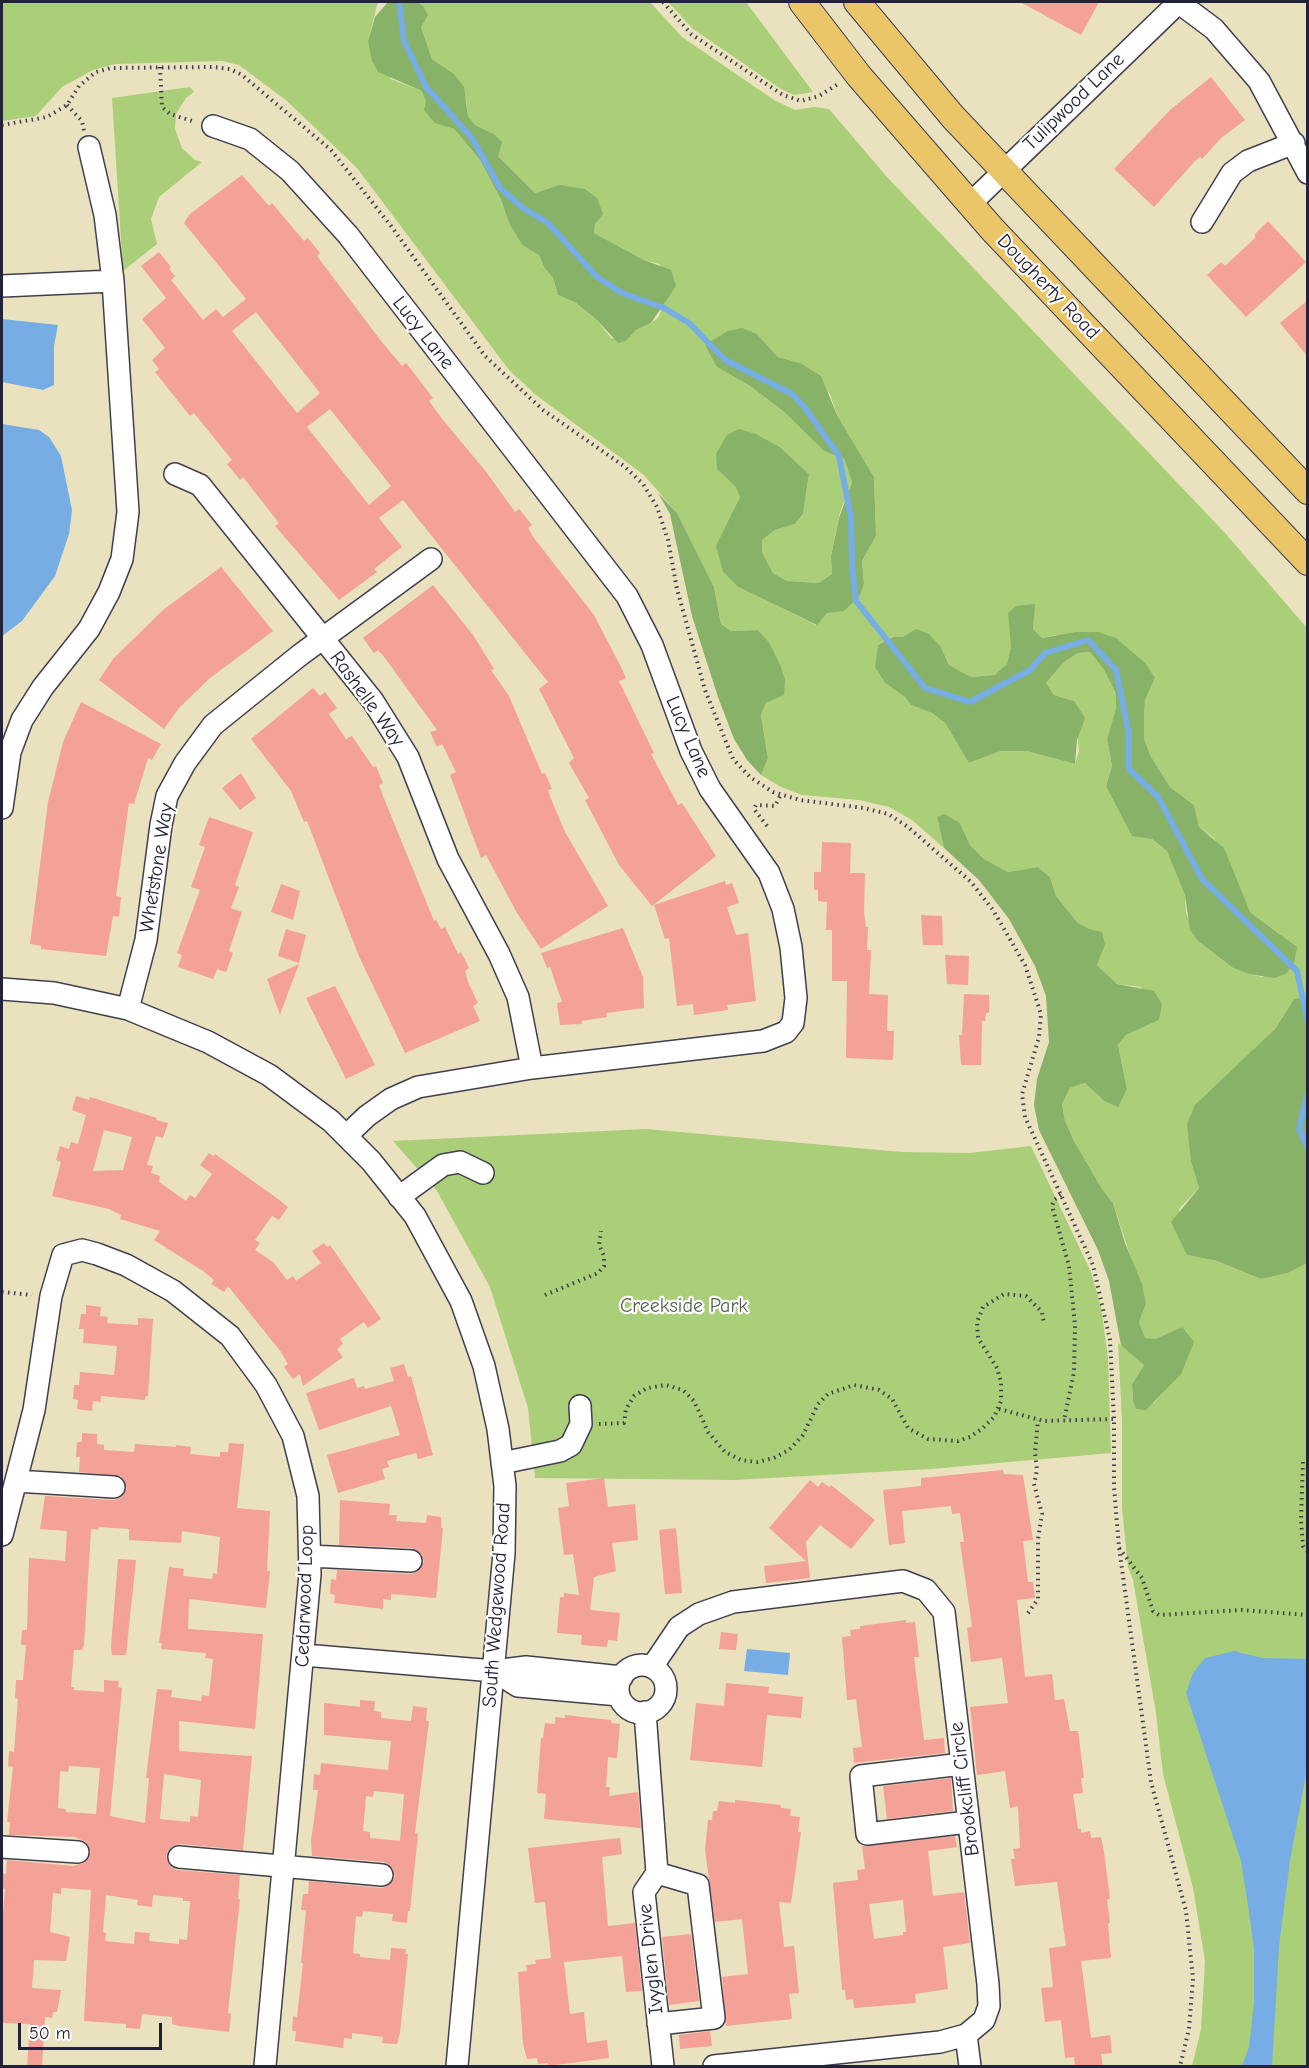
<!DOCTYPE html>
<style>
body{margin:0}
#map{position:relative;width:1309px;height:2068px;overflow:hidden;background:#eae1bf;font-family:"Comic Neue",sans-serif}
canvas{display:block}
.frame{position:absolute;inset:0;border:3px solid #22223b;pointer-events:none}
.scale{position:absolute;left:18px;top:2023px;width:144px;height:27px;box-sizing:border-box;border:3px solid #22223b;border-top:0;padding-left:8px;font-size:18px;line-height:21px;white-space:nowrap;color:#22223b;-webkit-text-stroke:4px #fff;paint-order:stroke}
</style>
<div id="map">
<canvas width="1309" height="2068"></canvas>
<div class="frame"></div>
<div class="scale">50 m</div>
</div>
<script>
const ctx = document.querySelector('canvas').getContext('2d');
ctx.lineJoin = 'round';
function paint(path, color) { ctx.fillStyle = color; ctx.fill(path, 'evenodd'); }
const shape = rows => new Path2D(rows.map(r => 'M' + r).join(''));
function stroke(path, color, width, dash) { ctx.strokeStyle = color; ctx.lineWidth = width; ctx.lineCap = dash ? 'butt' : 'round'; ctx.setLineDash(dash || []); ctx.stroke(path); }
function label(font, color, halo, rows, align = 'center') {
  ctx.font = font + ' "Comic Neue",sans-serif'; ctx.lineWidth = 4.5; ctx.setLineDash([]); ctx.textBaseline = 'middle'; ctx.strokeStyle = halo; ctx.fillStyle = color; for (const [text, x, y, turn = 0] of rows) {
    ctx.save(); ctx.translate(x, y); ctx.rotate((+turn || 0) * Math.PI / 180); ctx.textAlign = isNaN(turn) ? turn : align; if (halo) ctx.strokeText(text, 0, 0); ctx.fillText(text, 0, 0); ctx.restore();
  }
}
const green = shape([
 [2,2,378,2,368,41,391,79,422,91,445,126,454,129,480,160,501,200,509,223,522,245,539,255,544,267,553,278,558,295,576,303,597,320,611,338,626,341,636,330,651,323,658,318,667,297,676,286,659,264,644,260,594,233,595,224,559,185,535,193,498,156,494,134,475,125,468,116,466,99,454,74,432,59,421,27,423,6,418,2,650,2,682,37,774,100,795,110,814,107,829,109,887,177,1225,533,1307,628,1307,996,1294,999,1275,1029,1249,1055,1191,1162,1199,1188,1179,1209,1187,1255,1217,1261,1261,1279,1288,1273,1307,1263,1307,2066,1192,2066,1201,2029,1205,1961,1193,1888,1163,1774,1156,1713,1133,1580,1128,1567,1122,1508,1122,1420,1118,1343,1132,1352,1144,1365,1132,1384,1133,1401,1137,1409,1155,1402,1166,1388,1182,1327,1155,1339,1145,1339,1139,1322,1146,1304,1113,1203,1102,1189,1074,1141,1065,1121,1062,1104,1070,1088,1085,1083,1104,1101,1127,1089,1118,1045,1126,1035,1159,1020,1141,987,1117,984,1097,965,1105,945,1078,923,1056,896,1050,877,1038,867,1008,872,984,859,970,845,960,823,937,817,944,848,912,820,889,807,859,800,802,795,781,787,761,775,768,757,761,715,766,703,784,694,784,680,769,642,758,630,731,631,721,624,714,587,677,513,644,475,536,395,509,370,357,168,287,101,239,65,222,61,115,64,93,70,62,87,36,116,2,121],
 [757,334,778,357,800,363,830,394,837,415,874,477,876,536,862,561,864,583,844,610,827,613,816,625,738,587,723,572,733,512,740,497,735,486,756,434,780,447,809,474,803,514,795,524,775,530,762,540,762,552,773,573,787,581,818,583,832,574,831,556,840,512,852,482,844,459,824,451,783,411,750,386,717,367],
 [1034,604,1033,630,1042,638,1056,635,1155,678,1145,700,1144,719,1144,738,1150,755,1170,787,1194,805,1199,827,1214,838,1250,912,1280,934,1294,957,1294,963,1262,977,1249,974,1233,968,1198,941,1186,913,1185,895,1176,868,1167,851,1152,839,1106,786,1112,766,1107,739,1116,708,1116,694,1104,670,1090,652,1078,653,1063,663,1046,683,1054,695,1074,701,1079,751,1075,764,1027,751,1001,751,969,763,945,723,932,713,911,705,905,697,885,683,876,667,878,645,893,637,941,647,949,665,971,677,994,675,1007,664,1011,646],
 [668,2,746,2,813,92,794,95,781,89,693,29],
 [190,87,194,92,186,98,176,114,175,129,182,148,195,160,202,162,159,197,151,219,157,244,123,271,112,98],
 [646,1129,902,1152,969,1153,1031,1146,1091,1272,1101,1307,1108,1358,1111,1453,931,1469,735,1480,535,1478,528,1408,490,1287,437,1191,393,1141]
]);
const forest = shape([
 [388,2,418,2,423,6,428,15,421,27,432,59,454,74,464,87,468,116,475,125,494,134,502,142,498,156,535,193,559,185,585,189,597,198,603,214,595,224,594,233,644,260,671,270,676,286,651,323,636,330,626,341,618,343,597,320,576,303,558,295,553,278,544,267,539,255,522,245,509,223,501,200,480,160,454,129,435,123,424,110,426,101,422,91,378,72,372,61,368,41,375,17],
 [742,328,757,334,778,357,800,363,821,376,837,415,874,477,876,536,862,561,864,583,860,595,844,611,827,613,817,625,738,587,723,572,716,546,740,497,735,486,717,469,716,454,727,435,739,429,756,434,780,447,809,474,803,514,795,524,775,530,762,540,762,552,773,573,787,581,818,583,832,574,831,556,839,518,852,482,844,459,824,451,783,411,750,386,717,367,705,345,728,331],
 [658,493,677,513,714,587,721,624,731,631,758,630,769,642,781,667,785,680,784,695,766,703,761,715,768,758,761,775,747,760,734,739,718,697,692,616,670,514],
 [1035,604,1033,629,1042,638,1076,632,1098,632,1116,638,1145,663,1155,678,1145,700,1144,719,1144,738,1150,755,1170,787,1194,805,1199,827,1224,848,1250,912,1297,947,1294,963,1286,974,1274,978,1249,974,1233,968,1198,941,1190,930,1185,895,1167,851,1152,839,1132,836,1106,786,1112,766,1107,739,1116,708,1116,694,1104,670,1090,652,1078,653,1063,663,1046,683,1054,695,1074,701,1085,718,1077,740,1075,764,1027,751,1001,751,969,763,945,723,932,713,911,705,905,697,885,683,875,667,878,645,893,637,903,637,916,629,929,634,941,647,949,665,971,677,994,675,1007,664,1011,646,1008,613,1016,606],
 [944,814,960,823,970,845,984,859,1008,872,1038,867,1050,877,1056,896,1078,923,1089,929,1102,932,1105,945,1097,965,1117,984,1154,991,1162,1004,1159,1020,1126,1035,1118,1045,1127,1089,1118,1107,1104,1101,1085,1083,1070,1088,1062,1104,1065,1121,1074,1141,1102,1189,1113,1203,1125,1243,1142,1284,1146,1304,1139,1322,1145,1338,1155,1339,1182,1327,1194,1342,1181,1374,1146,1410,1136,1409,1133,1401,1132,1384,1144,1365,1121,1345,1109,1281,1098,1250,1039,1130,1034,1105,1037,1079,1049,1042,1046,996,1035,966,1009,919,979,880,944,848,937,817],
 [1307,996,1307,1263,1288,1273,1261,1279,1217,1261,1187,1255,1171,1222,1199,1188,1191,1162,1187,1124,1195,1105,1275,1029,1294,999]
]);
const water = shape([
 [2,319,58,325,54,346,54,385,43,390,2,382],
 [2,424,39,430,49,437,61,456,72,510,69,534,55,576,22,621,2,636],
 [747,1649,790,1653,788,1675,744,1671],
 [1234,1651,1262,1658,1307,1659,1307,1769,1290,1861,1279,1946,1272,2066,1242,2066,1249,2047,1254,2003,1254,1949,1249,1912,1241,1861,1186,1693,1193,1673,1205,1658]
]);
const stream = shape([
 [399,2,404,41,426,87,472,138,500,188,523,208,548,223,597,277,622,293,664,308,689,323,725,360,792,394,805,408,839,456,851,518,852,564,856,601,925,688,970,702,1030,670,1045,653,1088,640,1116,670,1129,735,1129,769,1158,797,1202,879,1297,971,1308,1023],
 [1308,1093,1299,1129,1308,1148]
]);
const building = shape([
 [1020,2,1099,2,1081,35],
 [1211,77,1245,120,1221,138,1202,159,1200,157,1195,161,1154,207,1114,169,1170,110],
 [242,175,269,206,272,203,304,241,308,238,320,253,317,256,381,341,402,366,406,363,417,377,433,398,429,401,443,420,487,473,515,512,519,509,532,525,528,528,534,538,594,615,622,669,626,678,619,681,654,753,651,754,678,805,682,803,716,856,652,906,619,865,585,800,589,798,569,763,574,758,539,689,548,682,403,500,379,518,402,547,374,569,377,572,339,600,275,526,279,523,243,477,240,480,227,464,232,460,194,413,190,416,155,372,159,369,152,360,165,348,142,319,166,298,141,266,159,252,171,267,169,269,175,276,171,280,203,320,216,309,223,317,246,299,184,223,190,214],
 [256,312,320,393,297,413,232,331],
 [330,409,391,486,369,505,307,427],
 [1268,221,1306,262,1246,317,1207,275,1221,262,1225,266,1256,237,1254,235],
 [1308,300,1308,357,1280,323],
 [221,567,273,631,210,678,179,708,164,729,99,680,113,659,163,610],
 [433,585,473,635,494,669,491,670,509,696,542,774,545,773,552,789,548,790,551,799,565,832,608,906,541,949,517,913,486,855,481,858,450,775,456,772,442,744,437,747,430,732,437,730,385,658,378,650,374,653,363,638],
 [313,688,320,696,325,692,337,708,329,714,346,739,352,736,373,767,376,766,383,783,379,785,383,796,434,921,436,920,441,929,445,927,458,954,461,952,469,968,465,971,468,982,478,1003,473,1006,480,1021,405,1053,358,954,307,821,304,822,291,791,251,739],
 [81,702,161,744,152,760,148,758,134,804,129,803,116,896,121,897,119,917,113,916,106,956,41,949,41,946,30,944,48,802,63,742],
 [241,773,256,798,240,810,222,788],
 [209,817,253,832,235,885,239,887,231,908,242,912,229,951,233,953,226,972,217,969,213,979,178,967,182,955,177,953,200,890,191,887,205,847,199,845],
 [822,842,851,843,850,873,865,873,864,913,866,927,868,927,867,950,871,950,869,994,888,995,887,1031,894,1031,893,1060,846,1058,847,981,832,981,832,930,826,930,827,902,818,901,818,890,814,890,814,872,821,872],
 [725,881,726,885,732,883,739,903,727,907,736,935,748,933,756,1001,727,1005,728,1010,694,1015,693,1004,677,1006,669,938,665,939,654,905],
 [281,884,300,891,293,920,271,912],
 [921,915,942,916,943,945,923,945],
 [623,928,643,977,644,1008,606,1013,607,1017,582,1021,582,1024,560,1025,557,1003,562,1002,550,967,547,968,541,953],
 [286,929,306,935,299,963,278,956],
 [945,955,969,956,968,985,947,984],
 [299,964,288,993,280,1015,267,979],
 [335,986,375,1065,346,1079,306,998],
 [964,994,989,995,989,1013,986,1013,985,1021,982,1021,981,1065,961,1065,959,1035,962,1035],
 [76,1096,89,1100,90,1097,157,1118,156,1120,168,1123,163,1138,156,1136,147,1165,153,1166,151,1173,160,1176,159,1182,186,1201,190,1195,195,1198,212,1174,200,1165,209,1153,213,1156,215,1154,278,1199,288,1207,279,1220,272,1216,255,1240,260,1243,255,1250,273,1262,287,1280,293,1276,296,1281,321,1263,312,1251,324,1243,327,1247,330,1245,381,1319,368,1328,364,1322,340,1339,343,1344,337,1349,343,1357,303,1386,300,1374,293,1379,284,1367,288,1364,281,1352,228,1286,224,1292,211,1284,214,1280,203,1271,154,1240,160,1231,120,1219,121,1215,109,1209,52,1196,61,1162,56,1160,60,1146,69,1149,71,1142,78,1144,86,1115,72,1110],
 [104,1130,132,1137,123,1170,93,1171],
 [86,1305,101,1307,100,1316,108,1317,107,1323,138,1325,138,1318,153,1319,148,1396,146,1396,145,1400,101,1396,101,1402,93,1401,92,1411,77,1409,78,1400,73,1399,74,1385,79,1385,80,1372,114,1375,117,1346,83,1343,84,1329,79,1329,81,1314,86,1314],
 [404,1364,408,1377,411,1376,433,1455,418,1459,416,1453,387,1461,389,1467,382,1469,385,1479,338,1493,327,1455,400,1435,391,1406,319,1430,306,1393,354,1378,357,1388,364,1386,365,1389,394,1381,390,1368],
 [82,1433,97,1434,97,1444,104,1445,104,1450,134,1452,135,1444,176,1447,176,1445,191,1447,190,1454,220,1457,220,1452,228,1452,229,1443,244,1444,237,1508,270,1511,267,1571,270,1571,266,1608,189,1599,188,1629,263,1634,255,1729,179,1721,179,1751,252,1756,243,1850,180,1844,169,1849,166,1856,171,1867,177,1870,240,1875,238,1899,240,1899,228,2013,231,2014,229,2032,179,2026,172,2024,172,2017,142,2014,140,2029,126,2028,126,2024,84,2021,91,1890,61,1888,61,1894,53,1893,50,1932,70,1937,66,1961,34,1960,32,1988,61,1990,57,2012,53,2012,52,2018,45,2017,42,2067,27,2067,30,2024,2,2023,2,1925,5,1889,2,1888,2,1873,6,1874,7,1860,73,1866,84,1863,91,1852,86,1842,75,1837,9,1835,10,1822,7,1822,13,1767,8,1766,9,1751,14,1752,18,1699,15,1698,16,1680,23,1680,26,1645,21,1645,22,1630,27,1630,29,1558,65,1561,67,1531,40,1529,45,1496,114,1500,120,1498,127,1488,121,1476,79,1472,80,1457,76,1457,77,1442,82,1442],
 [99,1527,129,1529,129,1540,181,1543,182,1531,220,1537,217,1574,213,1573,212,1579,183,1576,184,1569,169,1567,159,1643,162,1643,161,1649,206,1653,205,1658,213,1659,209,1696,202,1695,201,1701,171,1697,172,1690,157,1689,146,1778,149,1778,145,1823,110,1816,122,1688,118,1687,119,1681,104,1680,104,1692,74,1690,74,1687,71,1687,74,1650,82,1650,84,1645,91,1529,98,1530],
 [69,1766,100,1768,96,1814,66,1812,66,1809,58,1808,60,1771,68,1772],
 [164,1774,201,1780,198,1817,190,1816,190,1822,160,1819],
 [106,1895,138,1900,137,1905,152,1907,153,1895,183,1898,183,1901,190,1901,187,1940,179,1939,179,1944,149,1941,150,1933,135,1932,134,1944,105,1941,106,1933,103,1932],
 [1003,1470,1004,1474,1023,1475,1033,1540,1023,1541,1028,1582,1033,1582,1035,1598,1017,1600,1025,1677,1052,1674,1055,1700,1064,1699,1070,1731,1078,1731,1084,1778,1081,1778,1083,1793,1073,1794,1078,1829,1081,1829,1081,1833,1090,1831,1091,1838,1101,1837,1104,1852,1110,1899,1107,1899,1110,1923,1108,1924,1111,1958,1081,1961,1091,2038,1110,2035,1112,2053,1101,2054,1103,2067,1075,2067,1074,2057,1065,2058,1061,2020,1045,2022,1041,1988,1053,1987,1049,1948,1066,1946,1057,1882,1015,1886,1011,1859,1015,1859,1013,1849,1020,1848,1018,1806,1010,1808,1005,1771,977,1775,970,1707,1008,1703,1002,1658,971,1662,967,1628,972,1627,960,1542,964,1542,960,1513,952,1514,951,1506,902,1511,905,1543,889,1545,883,1490,921,1486,921,1478],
 [604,1478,608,1507,635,1504,638,1540,612,1543,616,1571,594,1577,590,1610,620,1613,617,1641,608,1640,607,1647,581,1645,582,1635,557,1633,560,1597,564,1597,564,1593,579,1595,573,1554,564,1555,558,1508,569,1506,566,1483],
 [810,1480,818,1487,822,1482,829,1487,831,1485,875,1520,851,1549,820,1525,806,1542,810,1578,766,1583,764,1566,806,1561,769,1528],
 [340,1500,390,1504,389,1515,397,1515,396,1521,426,1523,427,1515,441,1517,441,1528,443,1528,436,1598,391,1594,391,1600,383,1599,383,1609,334,1603,335,1595,330,1594,331,1579,336,1580,337,1570,410,1574,417,1572,424,1562,422,1555,412,1548,339,1545],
 [676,1528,682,1593,665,1594,659,1530],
 [118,1559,136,1560,126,1655,112,1655,111,1647],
 [906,1620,906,1623,915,1622,919,1657,914,1657,924,1740,944,1738,945,1753,854,1763,853,1748,862,1747,856,1699,847,1700,842,1637,851,1636,850,1630,860,1629,860,1626],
 [721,1632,738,1634,736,1650,719,1649],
 [726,1683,769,1687,768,1693,803,1697,801,1718,767,1715,762,1767,690,1760,696,1703,724,1706],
 [360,1700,375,1701,374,1711,381,1712,381,1718,411,1721,413,1706,427,1708,426,1721,429,1721,415,1833,418,1834,410,1911,408,1911,407,1923,392,1921,393,1914,363,1911,362,1917,356,1916,353,1953,360,1954,360,1957,390,1960,391,1948,406,1949,405,1954,408,1954,400,2033,397,2044,382,2043,383,2037,352,2033,352,2039,344,2038,343,2048,295,2041,296,2031,292,2031,293,2016,297,2017,303,1963,301,1963,306,1910,301,1910,303,1894,308,1894,309,1881,381,1888,388,1886,395,1877,393,1869,384,1862,312,1856,311,1841,318,1790,313,1790,314,1774,320,1775,321,1763,388,1770,391,1741,324,1735,324,1703,360,1707],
 [374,1791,404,1794,400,1841,370,1838,370,1832,363,1831,366,1796,373,1797],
 [565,1715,611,1720,611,1723,620,1724,617,1758,608,1757,606,1787,610,1787,609,1796,638,1792,641,1828,544,1819,546,1794,537,1793,541,1738,543,1738,545,1723,555,1724,555,1717,565,1718],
 [951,1778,953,1811,887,1819,883,1786],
 [735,1800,781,1805,781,1808,791,1809,790,1816,800,1817,798,1832,801,1832,791,1903,779,1902,784,1947,794,1946,799,1993,789,1994,792,2019,726,2026,722,1977,748,1974,742,1919,715,1922,705,1850,708,1820,712,1820,713,1811,717,1811,719,1801,735,1803],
 [955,1836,957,1847,928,1851,933,1896,964,1892,970,1943,943,1947,948,1989,915,1994,916,2003,854,2008,853,1999,846,2000,845,1990,842,1990,833,1883,858,1880,857,1870,865,1869,862,1846],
 [903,1900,906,1932,903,1932,903,1935,874,1939,869,1904],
 [620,1838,622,1854,602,1857,608,1926,635,1923,642,1991,626,1992,622,1956,564,1962,570,2014,584,2012,587,2043,607,2040,609,2058,548,2066,548,2063,538,2064,537,2058,527,2059,523,2044,518,1972,527,1971,526,1965,536,1964,535,1960,551,1958,545,1902,535,1903,528,1848],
 [691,1934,699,2001,669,2005,662,1937],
 [710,2031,712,2046,680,2049,679,2035]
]);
const path = shape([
 [663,2,691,34,783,95,801,101,819,96,838,84],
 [160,67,162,107,170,114,195,122],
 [67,105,82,121,84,131],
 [2,125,47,117,67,105,79,86,96,72,111,68,214,67,230,69,242,75,331,150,391,226,485,356,543,410,624,466,643,484,657,507,668,540,677,589,705,690,733,759,750,777,773,792,800,800,864,808,888,814,908,827,971,882,993,910,1025,965,1041,1014,1039,1037,1022,1094,1025,1117,1093,1265,1110,1340,1114,1419,1114,1487,1119,1547,1151,1782,1186,1911,1190,1950,1193,1979,1189,2029,1180,2066],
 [767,826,754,809,756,805,775,806,781,794],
 [1061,1195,1054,1200,1052,1206,1069,1266,1075,1325,1074,1372,1064,1421],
 [2,1292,32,1295],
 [545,1295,598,1273,604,1266,604,1256,599,1245,601,1231],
 [999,1409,1044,1421,1114,1419],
 [599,1424,624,1423,626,1409,634,1396,647,1388,666,1385,683,1390,694,1401,708,1432,725,1452,741,1460,757,1462,774,1458,789,1450,803,1435,818,1404,828,1394,854,1385,879,1390,892,1399,908,1428,928,1439,958,1441,970,1437,983,1428,994,1417,1001,1401,1001,1382,997,1368,978,1338,977,1322,983,1307,1004,1294,1026,1296,1042,1312,1044,1324],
 [1303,1462,1301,1520,1303,1546,1308,1552],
 [1119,1548,1142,1578,1153,1611,1159,1615,1242,1610,1308,1615],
 [1028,1613,1038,1599,1038,1539,1042,1514,1034,1484,1037,1470,1035,1453,1038,1420]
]);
const minor = shape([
 [1178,2,1214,29,1259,81,1308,173],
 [213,126,250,139,290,171,348,235,627,596,652,645,691,751,710,789,769,873,783,909,791,947,796,998,793,1023,786,1032,763,1041,532,1068,418,1087,391,1099,367,1116,346,1136],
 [970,204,1179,2],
 [1202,222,1232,173,1248,161,1294,143],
 [2,286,113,281],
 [175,474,200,485,373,701,408,757,448,859,499,954,518,997,532,1068],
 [2,808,10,752,22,720,43,687,89,629,109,592,122,559,128,512,113,281,105,215,89,147],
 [2,989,54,993,128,1009,208,1042,269,1075,331,1121,371,1161,415,1216,461,1301,484,1366,498,1429,505,1486,504,1553,457,2066],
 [128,1009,146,940,161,825,167,796,185,763,213,725,300,655,431,559],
 [399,1197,443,1165,460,1162,483,1173],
 [502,1463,560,1451,571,1445,581,1424,580,1406],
 [16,1481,114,1487],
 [2,1535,34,1410,51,1296,63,1255,82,1250,97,1254,126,1265,173,1291,230,1336,266,1385,293,1436,308,1496,310,1574,265,2066],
 [310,1556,411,1561],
 [304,1655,494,1671,526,1667,622,1677],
 '618 1689a24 24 0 1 1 48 0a24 24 0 1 1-48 0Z',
 [652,1667,679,1627,699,1614,733,1602,903,1581,926,1590,944,1612,988,1984,989,2006,984,2020,966,2035,940,2042,714,2066],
 [494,1671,518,1686,619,1695],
 [645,1712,657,1873,644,1892,663,2066],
 [962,1764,861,1776,867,1834,968,1822],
 [2,1847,78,1852],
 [179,1857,382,1875],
 [657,1873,698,1885,714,2018,658,2024],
 [966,2035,970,2066]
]);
const major = shape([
 [802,2,859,76,992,229,1308,562],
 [857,2,953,117,1308,491]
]);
const streetNames = [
 ["Tulipwood Lane",1074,102,-44],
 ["Dougherty Road",1048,287,46],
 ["Lucy Lane",423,333,52],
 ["Rashelle Way",367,699,54],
 ["Lucy Lane",688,737,67],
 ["Whetstone Way",157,868,-81],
 ["Cedarwood Loop",305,1596,-88],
 ["South Wedgewood Road",497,1605,-86],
 ["Brookcliff Circle",965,1789,-97],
 ["Ivyglen Drive",651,1959,-96]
];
const parkNames = [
 ["Creekside Park",684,1306]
];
paint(green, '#abcf78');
paint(forest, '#88b268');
paint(water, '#75ade4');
stroke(stream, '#75ade4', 6);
paint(building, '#f4a198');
stroke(minor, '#403f4f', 24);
stroke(major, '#403f4f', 28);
stroke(path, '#403f4f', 4, [1.5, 4.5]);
stroke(minor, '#fff', 21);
stroke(major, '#eac669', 26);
label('20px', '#22223b', '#fff', streetNames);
label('20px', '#525f50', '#fff', parkNames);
</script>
